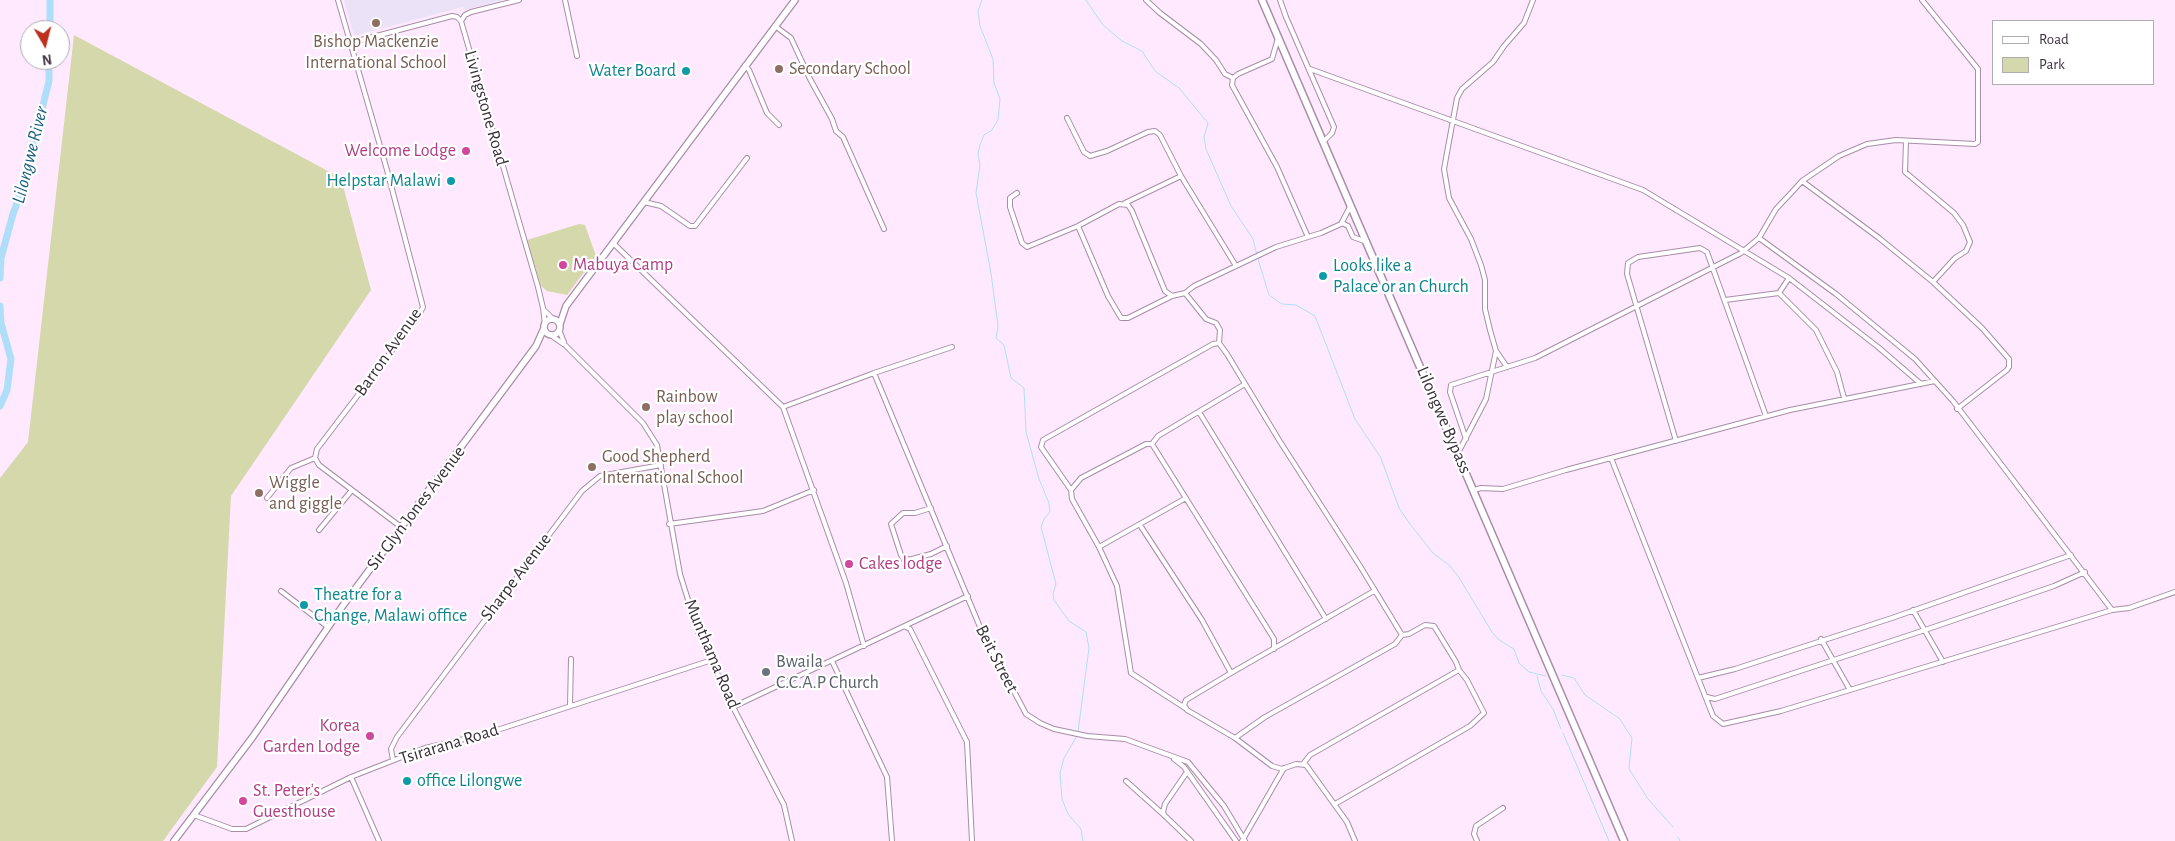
<!DOCTYPE html>
<style>
body{margin:0}
#map{position:relative;width:2175px;height:841px;overflow:hidden;background:#ffe9ff;font-family:"Alegreya Sans",sans-serif}
canvas{display:block}
.legend{position:absolute;left:1992px;top:20px;width:162px;height:65px;box-sizing:border-box;background:#fff;border:1px solid #b0acb0;margin:0;padding:6px 9px;list-style:none;font-size:15px;color:#3a2f3a}
.legend li{display:flex;align-items:center;gap:10px;height:25px}
.legend b{width:25px;border:1px solid #b0acb0}
.north{position:absolute;left:20px;top:20px;width:50px;height:50px;box-sizing:border-box;background:#fff;border:1px solid #b0acb0;border-radius:50%;rotate:172deg;font-size:14px;font-weight:700;line-height:20px;text-align:center;color:#3a2f3a}
.north::after{content:'';display:block;margin:auto;width:18px;height:22px;background:#bc301c;clip-path:polygon(50% 0,100% 100%,50% 72%,0 100%)}
</style>
<div id="map">
<canvas width="2175" height="841"></canvas>
<ul class="legend">
<li><b style="height:6px;background:#fff"></b>Road</li>
<li><b style="height:14px;background:#d5d8ab"></b>Park</li>
</ul>
<div class="north">N</div>
</div>
<script>
const ctx = document.querySelector('canvas').getContext('2d');
ctx.lineJoin = 'round';
function paint(path, color) { ctx.fillStyle = color; ctx.fill(path, 'evenodd'); }
const shape = rows => new Path2D(rows.map(r => 'M' + r).join(''));
function stroke(path, color, width, dash) { ctx.strokeStyle = color; ctx.lineWidth = width; ctx.lineCap = dash ? 'butt' : 'round'; ctx.setLineDash(dash || []); ctx.stroke(path); }
function label(font, color, halo, rows, align = 'center') {
  ctx.font = font + ' "Alegreya Sans",sans-serif'; ctx.lineWidth = 4.5; ctx.setLineDash([]); ctx.textBaseline = 'middle'; ctx.strokeStyle = halo; ctx.fillStyle = color; for (const [text, x, y, turn = 0] of rows) {
    ctx.save(); ctx.translate(x, y); ctx.rotate((+turn || 0) * Math.PI / 180); ctx.textAlign = isNaN(turn) ? turn : align; if (halo) ctx.strokeText(text, 0, 0); ctx.fillText(text, 0, 0); ctx.restore();
  }
}
const education = shape([
 [344,0,503,0,464,10,463,7,354,36]
]);
const green = shape([
 [74,35,341,178,371,290,231,496,217,767,163,841,0,841,0,478,28,442],
 [579,224,585,225,596,256,567,295,547,291,541,286,527,240]
]);
const stream = shape([
 [982,0,978,11,980,26,993,59,994,83,1000,99,998,120,992,130,984,135,980,145,978,154,980,165,976,193,991,273,998,326,996,338,1004,345,1011,378,1024,388,1026,432,1039,479,1049,503,1050,512,1044,519,1041,527,1056,584,1053,594,1054,600,1069,621,1086,632,1089,648,1078,732],
 [1086,0,1103,25,1122,41,1142,51,1155,71,1179,88,1208,123,1204,137,1206,149,1231,206,1253,239,1257,255],
 [1258,259,1269,295,1282,304,1296,305,1315,316,1355,419,1381,458,1399,508,1410,524,1433,553,1449,565,1458,576,1492,632,1499,640,1514,649,1519,663,1529,672,1546,676],
 [1562,675,1574,678,1585,695,1620,719,1632,738,1629,769,1648,799,1673,827],
 [1537,676,1541,691,1553,709,1561,729],
 [1563,733,1609,841],
 [1077,736,1064,758,1060,773,1062,799,1068,814,1081,829,1083,841],
 [1678,837,1680,841]
]);
const river = shape([
 [50,30,50,0],
 [0,278,1,258,13,214,22,189,49,81,49,60],
 [0,306,1,323,11,359,7,390,0,406]
]);
const minor = shape([
 [338,0,387,170,423,307,419,315,317,449,315,458,319,465,401,527],
 [565,0,577,56],
 [1146,0,1160,13,1201,44,1216,60,1225,74,1233,78],
 [1280,0,1286,17,1334,127,1332,133,1324,141],
 [461,21,465,15,471,12,519,0],
 [775,26,791,38,810,79,832,119,836,131,843,137,884,229],
 [1278,38,1272,59,1238,74,1233,78,1232,85,1277,167,1308,237],
 [350,43,452,16,457,17,461,21,538,287,543,308,545,325],
 [745,65,749,70,767,113,779,125],
 [1310,69,1643,190,1789,278,1878,347,1921,384],
 [1067,118,1084,152,1090,156,1107,151,1148,132,1155,131,1160,135,1181,176,1236,266],
 [1906,141,1905,172,1954,213,1963,225,1970,242,1966,251,1955,258,1933,282],
 [1802,181,1879,238,1933,282,1982,328,2009,359,2009,367,2007,370,1957,409],
 [1017,193,1010,198,1010,207,1022,243,1027,247,1078,226,1119,204,1128,205,1132,211,1165,291,1172,296],
 [644,202,661,206,690,226,695,226,747,158],
 [1125,203,1181,176],
 [1342,223,1348,226,1353,237,1367,242],
 [1078,226,1108,296,1121,318,1128,318,1172,296,1185,293,1206,319,1216,323,1220,330,1219,343,1227,354,1279,440,1360,566,1402,635],
 [1759,238,1836,294,1915,359,1953,401,2112,610],
 [613,243,783,407,846,583,864,646],
 [1185,293,1194,286,1276,247,1321,233,1341,224,1351,205],
 [1779,293,1789,278],
 [1725,300,1779,293,1816,330,1837,372,1844,398],
 [544,310,552,318],
 [559,330,564,342],
 [552,336,565,345,643,423,657,445,680,574,698,632,733,707,784,805,792,841],
 [1507,367,1496,351,1490,330,1485,309,1485,280,1481,265,1471,239,1449,198,1444,169,1457,98,1462,89,1493,62,1504,46,1524,23,1533,0],
 [874,373,952,347],
 [783,407,874,373,980,627,1026,714,1040,723,1054,729,1087,736,1125,739,1188,762,1224,806,1245,841],
 [1199,412,1326,619],
 [1466,439,1450,392,1451,385,1535,358,1741,253,1759,238,1776,209,1792,192,1802,181,1839,156,1867,144,1896,140,1975,144,1978,142,1978,69,1922,0],
 [1676,441,1627,274,1628,263,1638,257,1700,248,1707,252,1766,416],
 [1152,444,1274,639,1274,649],
 [1458,453,1486,399,1496,351],
 [1611,458,1713,716,1723,724,1781,711,2112,610,2129,608,2175,592],
 [1071,490,1041,447,1043,440,1213,344,1219,343],
 [1474,490,1481,488,1503,489,1566,470,1790,410,1935,381],
 [267,498,291,468,315,458],
 [931,508,915,513,903,513,891,524,901,555,904,560,912,559,931,554,947,546],
 [669,524,763,511,814,490],
 [1140,525,1202,620,1231,673],
 [319,530,352,490],
 [1099,547,1186,498],
 [281,591,328,627],
 [1913,610,1943,662],
 [906,627,910,629,967,742,972,841],
 [1821,639,1850,690],
 [832,661,887,777,892,841],
 [1698,678,1735,669,1892,618,2071,555],
 [1707,697,1715,699,1925,630,2054,586,2085,572],
 [570,706,571,659],
 [733,707,968,596],
 [1185,708,1131,673,1117,586,1099,547,1072,499,1071,490,1081,478,1146,444,1152,444,1158,436,1245,384],
 [1235,738,1265,717,1395,644,1402,635,1409,634,1425,625,1434,626,1456,662,1459,670,1467,680,1484,713,1470,726,1335,804],
 [1174,759,1184,767,1236,841],
 [393,760,391,749,397,737,582,491,600,476,661,465],
 [1303,764,1310,755,1459,670],
 [1187,772,1165,804,1163,812,1164,815,1191,841],
 [351,777,379,841],
 [1126,781,1164,815],
 [194,815,232,829,246,829,351,777,425,748,482,735,712,660],
 [1242,841,1284,768],
 [1355,841,1347,822,1306,765,1296,764,1282,769,1272,766,1235,738,1187,710,1184,705,1186,700,1231,673,1374,591],
 [1477,841,1474,834,1476,826,1503,808]
]);
const secondary = shape([
 '544 327a8 8 0 1 1 16 0a8 8 0 1 1-16 0Z',
 [560,324,566,306,795,0],
 [174,841,252,738,344,604,536,346,544,328]
]);
const primary = shape([
 [1262,0,1624,841]
]);
const markers = [
 [376,23,5,"#8d6e63"],
 [779,69,5,"#8d6e63"],
 [686,71,5,"#0f9aa8"],
 [466,151,5,"#d1479c"],
 [451,181,5,"#0f9aa8"],
 [563,265,5,"#d1479c"],
 [1323,276,5,"#0f9aa8"],
 [646,407,5,"#8d6e63"],
 [592,467,5,"#8d6e63"],
 [259,493,5,"#8d6e63"],
 [849,564,5,"#d1479c"],
 [304,605,5,"#0f9aa8"],
 [766,672,5,"#6b7280"],
 [370,736,5,"#d1479c"],
 [407,781,5,"#0f9aa8"],
 [243,801,5,"#d1479c"]
];
const educationNames = [
 ["Bishop Mackenzie",376,42,"center"],
 ["International School",376,63,"center"],
 ["Secondary School",789,69],
 ["Rainbow",656,397],
 ["play school",656,418],
 ["Good Shepherd",602,457],
 ["International School",602,478],
 ["Wiggle",269,483],
 ["and giggle",269,504]
];
const cultureNames = [
 ["Water Board",676,71,"right"],
 ["Helpstar Malawi",441,181,"right"],
 ["Looks like a",1333,266],
 ["Palace or an Church",1333,287],
 ["Theatre for a",314,595],
 ["Change, Malawi office",314,616],
 ["office Lilongwe",417,781]
];
const streetNames = [
 ["Livingstone Road",486,108,74],
 ["Barron Avenue",388,352,-55],
 ["Lilongwe Bypass",1444,420,67],
 ["Sir Glyn Jones Avenue",416,508,-53],
 ["Sharpe Avenue",516,577,-53],
 ["Munthama Road",712,654,67],
 ["Beit Street",997,659,63],
 ["Tsirarana Road",449,744,-17]
];
const hotelNames = [
 ["Welcome Lodge",456,151,"right"],
 ["Mabuya Camp",573,265],
 ["Cakes lodge",859,564],
 ["Korea",360,726,"right"],
 ["Garden Lodge",360,747,"right"],
 ["St. Peter's",253,791],
 ["Guesthouse",253,812]
];
const worshipNames = [
 ["Bwaila",776,662],
 ["C.C.A.P Church",776,683]
];
const waterNames = [
 ["Lilongwe River",30,155,-76]
];
paint(education, '#ece2f7');
paint(green, '#d5d8ab');
stroke(stream, '#afdef9', 1);
stroke(river, '#afdef9', 7);
stroke(minor, '#a78ea7', 6);
stroke(secondary, '#a78ea7', 8);
stroke(primary, '#a78ea7', 9);
stroke(minor, '#fff', 4);
stroke(secondary, '#fff', 5.5);
stroke(primary, '#fff', 6);
for (const [x, y, r, color] of markers) { const dot = new Path2D(); dot.arc(x, y, r, 0, 2 * Math.PI); ctx.fillStyle = color; ctx.fill(dot); stroke(dot, '#fff', 2); }
label('18px', '#785e54', '#fff', educationNames, 'left');
label('18px', '#0d838f', '#fff', cultureNames, 'left');
label('18px', '#3a2f3a', '#fff', streetNames);
label('18px', '#b23c85', '#fff', hotelNames, 'left');
label('18px', '#5b616d', '#fff', worshipNames, 'left');
label('italic 19px', '#195f80', '#fff', waterNames);
</script>
